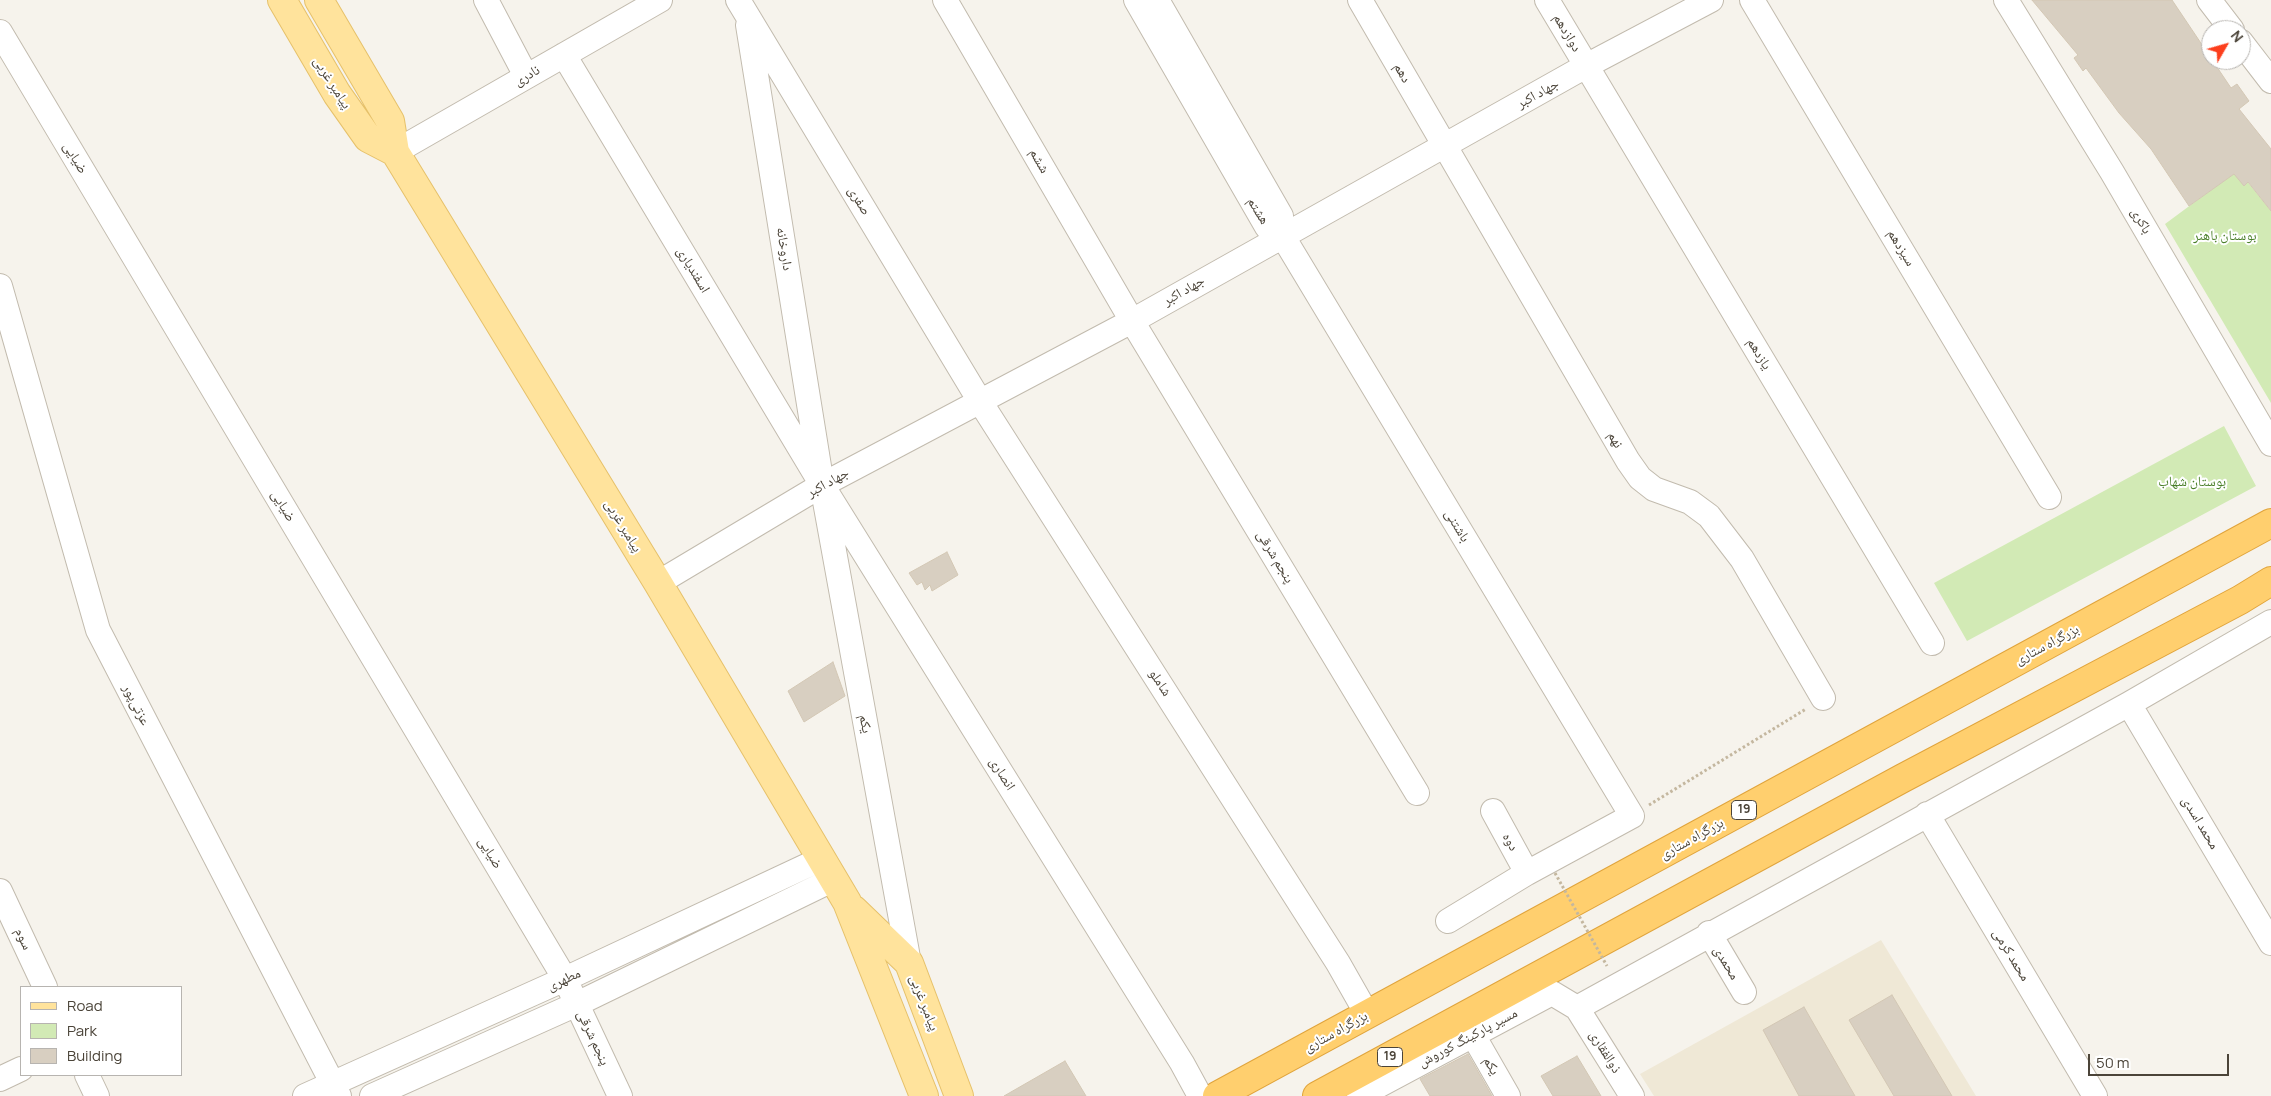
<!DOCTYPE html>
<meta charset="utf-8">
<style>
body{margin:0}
#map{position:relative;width:2271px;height:1096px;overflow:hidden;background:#f6f3ec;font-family:Manrope,sans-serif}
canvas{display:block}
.legend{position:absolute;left:20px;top:986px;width:162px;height:90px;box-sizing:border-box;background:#fff;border:1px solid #b7b4b0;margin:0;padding:6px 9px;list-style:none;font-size:15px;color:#4b4439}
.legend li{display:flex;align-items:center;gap:10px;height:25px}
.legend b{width:25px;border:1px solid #b7b4b0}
.north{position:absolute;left:2201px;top:20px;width:50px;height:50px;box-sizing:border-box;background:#fff;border:1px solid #b7b4b0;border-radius:50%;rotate:52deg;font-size:14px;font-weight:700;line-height:20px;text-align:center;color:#4b4439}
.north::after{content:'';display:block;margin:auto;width:18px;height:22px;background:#fc3f1d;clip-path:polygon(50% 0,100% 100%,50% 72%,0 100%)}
.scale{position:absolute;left:2088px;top:1054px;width:141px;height:22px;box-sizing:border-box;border:2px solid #4b4439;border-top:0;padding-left:6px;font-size:15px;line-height:18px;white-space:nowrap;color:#4b4439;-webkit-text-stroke:4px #fff;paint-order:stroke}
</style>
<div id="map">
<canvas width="2271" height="1096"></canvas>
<ul class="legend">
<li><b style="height:6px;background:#ffe39c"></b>Road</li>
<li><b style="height:14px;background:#d2eab5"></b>Park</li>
<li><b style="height:14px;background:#d8cfc1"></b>Building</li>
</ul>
<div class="north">N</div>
<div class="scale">50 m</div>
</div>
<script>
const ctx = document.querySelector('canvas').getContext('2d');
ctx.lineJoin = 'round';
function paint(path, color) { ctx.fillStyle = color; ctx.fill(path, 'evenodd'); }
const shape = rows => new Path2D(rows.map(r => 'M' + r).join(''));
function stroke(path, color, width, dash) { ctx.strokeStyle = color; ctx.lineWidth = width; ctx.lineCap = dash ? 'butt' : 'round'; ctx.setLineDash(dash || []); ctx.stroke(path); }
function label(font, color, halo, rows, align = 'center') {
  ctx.font = font + ' Manrope,"Noto Naskh Arabic",sans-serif'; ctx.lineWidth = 4; ctx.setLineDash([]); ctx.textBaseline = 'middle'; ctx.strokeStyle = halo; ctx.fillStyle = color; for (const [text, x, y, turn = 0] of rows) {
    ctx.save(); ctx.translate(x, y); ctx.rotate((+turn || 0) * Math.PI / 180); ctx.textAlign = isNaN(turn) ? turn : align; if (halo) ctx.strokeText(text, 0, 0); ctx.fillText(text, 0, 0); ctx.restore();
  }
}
const education = shape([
 [1881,940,1976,1096,1654,1096,1640,1074]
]);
const green = shape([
 [2238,170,2271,211,2271,403,2165,224],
 [2224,426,2256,486,1967,641,1934,583]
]);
const building = shape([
 [2032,0,2172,0,2231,88,2237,84,2249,101,2239,109,2271,149,2271,211,2248,182,2244,186,2234,174,2189,206,2151,149,2119,113,2086,68,2083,71,2074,58,2078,55,2032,0],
 [947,552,958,575,932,591,930,585,925,590,922,582,917,585,909,573,947,552],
 [833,662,845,696,804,722,788,691,833,662],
 [1892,995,1952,1096,1894,1096,1849,1020,1892,995],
 [1804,1007,1855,1096,1799,1096,1763,1030,1804,1007],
 [1468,1054,1492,1096,1430,1096,1420,1079,1468,1054],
 [1577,1056,1601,1096,1553,1096,1541,1076,1577,1056],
 [1065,1061,1086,1096,1004,1096,1065,1061]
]);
const path = shape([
 [1649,805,1806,709]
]);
const minor = shape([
 [486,0,526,76],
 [738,0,981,403,1338,963,1367,1014],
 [945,0,1132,321,1417,793],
 [1136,0,1267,227,1282,235,1632,816,1527,873,1448,921],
 [1157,0,1281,216,1282,235],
 [1360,0,1628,461,1640,478,1654,489,1690,502,1709,516,1742,559,1823,698],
 [1547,0,1932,643],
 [1752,0,2049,497],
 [2006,0,2112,172,2271,444],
 [2209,0,2232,30],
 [748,25,822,485,909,963],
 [0,32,565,979,620,1096],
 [2241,42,2271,81],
 [564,55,822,485,1182,1063,1200,1096],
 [395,152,660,0],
 [0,286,98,630,339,1096],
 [658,583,822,485,1132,321,1586,66,1711,0],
 [2129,704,2271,943],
 [1493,811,1527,873],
 [1927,814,2095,1096],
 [0,891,45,987],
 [1709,933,1744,992],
 [1577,1008,2129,704,2271,622],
 [1473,1035,1508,1096],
 [87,1075,97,1096],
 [0,1079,21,1069],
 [305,1096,565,979,821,859],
 [372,1096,577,1004,832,880],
 [1359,1096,1552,993,1577,1008,1632,1096]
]);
const major = shape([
 [282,0,337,94,368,138,395,152],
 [319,0,390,121,395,152,658,583,847,902,924,1096],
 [854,910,909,963,959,1096]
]);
const highway = shape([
 [1217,1096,2271,523],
 [1317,1096,1903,778,2240,600,2271,581]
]);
const pathBridge = shape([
 [1555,873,1607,966]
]);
const shields = [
 [1744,810,25],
 [1390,1057,25]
];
const shieldNames = [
 ["19",1744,810],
 ["19",1390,1057]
];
const streetNames = [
 ["دوازدهم",1567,33,59],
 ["دهم",1402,73,60],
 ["نادری",527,76,-30],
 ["پیامبر غربی",332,83,58],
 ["جهاد اکبر",1538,94,-29],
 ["ضیایی",75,158,59],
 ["ششم",1039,161,60],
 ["صفری",859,201,59],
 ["هشتم",1258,211,58],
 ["باکری",2141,221,60],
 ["سیزدهم",1901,248,59],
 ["داروخانه",784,249,81],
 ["اسفندیاری",693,270,59],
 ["جهاد اکبر",1184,291,-30],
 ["یازدهم",1759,354,59],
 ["نهم",1615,440,60],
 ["جهاد اکبر",828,483,-29],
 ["ضیایی",283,506,59],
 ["پیامبر غربی",623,526,59],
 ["باشتنی",1457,526,59],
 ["پنجم شرقی",1275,557,59],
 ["بزرگراه ستاری",2047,645,-28],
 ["شاملو",1160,683,57],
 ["عزتی‌پور",136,705,63],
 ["یکم",865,724,80],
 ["انصاری",1002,774,58],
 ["محمد اسدی",2200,823,59],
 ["بزرگراه ستاری",1692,839,-29],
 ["دوه",1510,842,61],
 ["ضیایی",490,853,59],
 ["سوم",23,939,65],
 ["محمد کرمی",2011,955,59],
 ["محمدی",1726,963,59],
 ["مطهری",564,980,-25],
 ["پیامبر غربی",924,1003,69],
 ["بزرگراه ستاری",1336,1032,-29],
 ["پنجم شرقی",593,1038,65],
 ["مسیر پارکینگ کوروش",1468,1038,-28],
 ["ذوالفقاری",1605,1052,58],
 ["یکم",1491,1066,60]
];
const parkNames = [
 ["بوستان باهنر",2225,236],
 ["بوستان شهاب",2192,482]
];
paint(education, '#efe8d6');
paint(green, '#d2eab5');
paint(building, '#d8cfc1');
stroke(building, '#d3c7b4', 1);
stroke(minor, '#c2bbae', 26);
stroke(major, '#e6c16a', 30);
stroke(highway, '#e0a43c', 30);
stroke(path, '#c4b79f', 3, [2.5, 2.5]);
stroke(minor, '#fff', 24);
stroke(major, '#ffe39c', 28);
stroke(highway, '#ffcf6e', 28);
stroke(pathBridge, '#c4b79f', 3, [2.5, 2.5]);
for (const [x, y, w] of shields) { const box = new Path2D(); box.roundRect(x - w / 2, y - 9.5, w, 19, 4); ctx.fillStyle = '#fff'; ctx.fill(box); stroke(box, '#4b4439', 1); }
label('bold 12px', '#4b4439', null, shieldNames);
label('14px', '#4b4439', '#fff', streetNames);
label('14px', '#4a7f2a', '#fff', parkNames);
</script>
